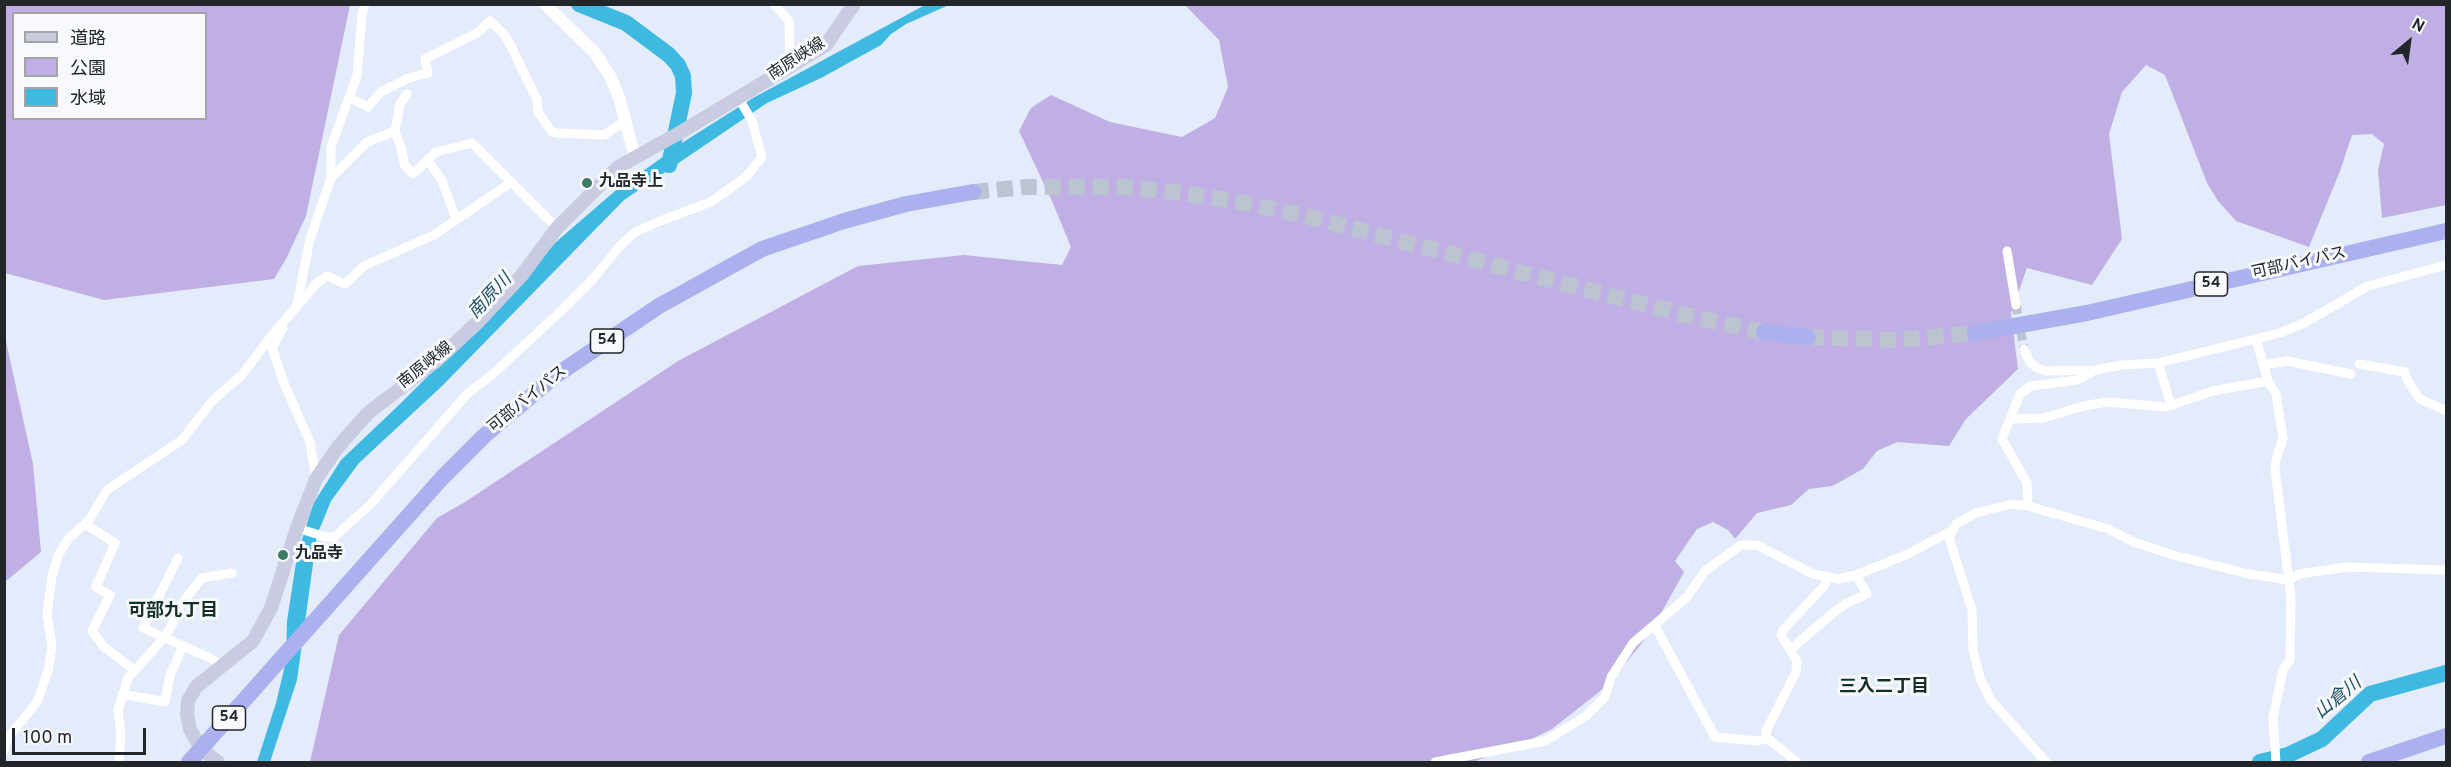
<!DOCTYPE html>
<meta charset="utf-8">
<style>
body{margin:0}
#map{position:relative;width:2451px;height:767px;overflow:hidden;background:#e4ecfb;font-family:Overpass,"Noto Sans JP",sans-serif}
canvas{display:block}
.frame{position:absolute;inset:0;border:6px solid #22252a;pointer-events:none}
.legend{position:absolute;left:12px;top:12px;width:195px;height:108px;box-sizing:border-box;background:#f7f9fc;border:2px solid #a2a4a8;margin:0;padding:8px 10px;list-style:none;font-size:18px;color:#22252a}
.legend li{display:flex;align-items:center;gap:12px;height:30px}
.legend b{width:30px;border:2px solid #a2a4a8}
.north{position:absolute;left:2379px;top:12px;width:60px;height:60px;-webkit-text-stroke:4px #f7f9fc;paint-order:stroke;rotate:29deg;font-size:16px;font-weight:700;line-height:24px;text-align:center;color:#22252a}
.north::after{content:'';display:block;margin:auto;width:21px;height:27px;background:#22252a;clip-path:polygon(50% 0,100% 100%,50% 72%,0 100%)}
.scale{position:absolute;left:12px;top:728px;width:134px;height:27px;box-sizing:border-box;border:3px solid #22252a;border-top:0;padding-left:8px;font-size:18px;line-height:21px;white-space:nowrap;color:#22252a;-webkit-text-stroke:4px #f7f9fc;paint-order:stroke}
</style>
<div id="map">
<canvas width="2451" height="767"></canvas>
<div class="frame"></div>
<ul class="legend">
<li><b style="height:8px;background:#c9cce0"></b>道路</li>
<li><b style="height:16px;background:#bfafe5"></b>公園</li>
<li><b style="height:16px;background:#3eb9e1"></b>水域</li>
</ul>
<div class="north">N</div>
<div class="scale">100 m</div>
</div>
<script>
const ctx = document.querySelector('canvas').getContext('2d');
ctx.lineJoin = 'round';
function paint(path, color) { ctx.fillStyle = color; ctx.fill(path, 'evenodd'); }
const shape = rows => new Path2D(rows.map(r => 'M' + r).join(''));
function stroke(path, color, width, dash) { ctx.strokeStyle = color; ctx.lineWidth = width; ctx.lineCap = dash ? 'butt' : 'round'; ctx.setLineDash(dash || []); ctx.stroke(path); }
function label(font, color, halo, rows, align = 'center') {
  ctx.font = font + ' Overpass,"Noto Sans JP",sans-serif'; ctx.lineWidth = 6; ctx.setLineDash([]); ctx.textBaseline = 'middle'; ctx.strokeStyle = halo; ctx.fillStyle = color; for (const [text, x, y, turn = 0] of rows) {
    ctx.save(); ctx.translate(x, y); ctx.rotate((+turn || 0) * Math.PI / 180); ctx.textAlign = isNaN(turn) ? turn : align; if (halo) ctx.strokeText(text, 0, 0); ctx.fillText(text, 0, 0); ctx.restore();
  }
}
const green = shape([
 [4,5,350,5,306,216,286,259,274,279,104,300,5,273],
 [14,14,206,14,206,118,14,118],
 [1185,5,2446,5,2446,205,2382,218,2378,170,2384,144,2372,134,2352,135,2340,171,2309,247,2236,221,2218,201,2207,183,2165,75,2146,65,2122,92,2109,134,2122,239,2092,285,2027,268,2011,313,2018,369,1966,419,1949,446,1897,442,1877,451,1863,469,1832,486,1809,489,1791,505,1757,513,1735,539,1728,530,1713,522,1697,529,1675,561,1684,572,1650,633,1608,685,1552,729,1528,741,1473,762,310,762,339,635,437,518,465,502,678,361,858,266,964,255,1062,265,1071,247,1052,201,1019,131,1031,108,1051,95,1110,122,1182,137,1215,118,1228,87,1219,40],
 [4,332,33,464,41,552,5,582]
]);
const water = shape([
 [925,5,949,5,906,24,891,34,881,45,821,78,767,103,624,200,442,386,359,463,331,501,317,535,297,680,270,762,257,762,276,703,286,661,287,621,297,556,313,504,341,460,400,404,490,314,556,242,615,191,685,141,753,98]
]);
const river = shape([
 [579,4,626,23,669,55,678,65,683,76,684,93,669,165],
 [2260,762,2288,755,2322,739,2370,694,2446,673]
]);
const minorTunnel = shape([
 [2016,305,2024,349]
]);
const trunkTunnel = shape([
 [973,192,1025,187,1123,187,1175,192,1239,202,1306,216,1685,315,1764,332],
 [1808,337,1899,340,1975,333]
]);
const minor = shape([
 [774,4,789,21,790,67],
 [425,59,477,33,490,21,503,33,510,44,537,100,538,112,551,131,556,133,604,135,625,121],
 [407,94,400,104,395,131,402,150,404,164,413,174,436,152,472,143,557,228],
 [350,98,368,107,381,92,409,78,428,73,425,61],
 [428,160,442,181,456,219],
 [331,178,367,142,395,131],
 [2007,251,2016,305],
 [297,305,310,239,331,178,331,147,357,76,362,15,365,4],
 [283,328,272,348,285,386,310,442,316,479],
 [2256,339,2268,381,2276,394,2283,439,2276,459,2275,469,2291,598,2290,660,2283,670,2273,718,2276,762],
 [2024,349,2030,362,2037,368,2046,371,2095,370,2122,365,2158,363,2280,333,2304,323,2368,286,2446,265],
 [2158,363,2171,405],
 [2359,364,2405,372,2407,380,2420,399,2446,411],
 [2264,365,2287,361,2351,374],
 [2011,419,2044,418,2083,406,2107,402,2166,407,2213,391,2268,381],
 [2028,506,2027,483,2002,439,2020,394,2031,386,2077,380,2095,370],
 [85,524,115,543,96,587,110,595,92,631,104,647,129,666],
 [297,528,326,537,334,537,370,505,468,393,492,375,562,310,593,279,620,246,635,232,660,221,711,202,746,177,762,157,752,121,738,97],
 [178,558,143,628,210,658,223,666],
 [1655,626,1715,737,1758,741,1767,738],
 [1790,650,1834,612,1847,603,1867,594,1856,575],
 [122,694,165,702,170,675,183,646],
 [1767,738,1766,731,1796,672,1797,661,1781,635,1783,630,1825,585,1827,577],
 [1767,738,1797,762],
 [4,751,8,738,37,702,48,671,52,647,47,614,52,576,58,556,68,539,89,520,107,490,182,440,213,400,242,375,272,335,318,282,327,276,345,284,364,266,434,235,510,183],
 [119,762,121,735,118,710,128,678,164,638,173,623,178,608,202,578,232,573],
 [1435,762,1545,741,1586,716,1605,697,1611,677,1633,643,1687,597,1705,571,1741,545,1757,545,1813,574,1839,579,1856,575,1908,554,1953,530],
 [2046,762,1990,699,1980,678,1973,650,1972,610,1949,538,1956,524,1976,513,2012,504,2028,506,2108,529,2134,542,2173,555,2249,574,2289,580,2299,574,2346,567,2446,570]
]);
const tertiary = shape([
 [545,4,594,52,609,74,619,97,635,158]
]);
const secondary = shape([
 [218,762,201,749,190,729,187,714,188,701,196,687,253,641,271,608,297,528,316,479,338,447,368,413,436,361,479,321,522,275,557,228,618,167,681,132,826,45,854,4]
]);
const trunk = shape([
 [1764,332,1808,337],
 [1975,333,2087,313,2446,231],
 [189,762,442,478,484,436,555,376,659,306,762,249,844,221,906,204,973,192],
 [2369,762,2446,736]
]);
const markers = [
 [587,183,6,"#3d7a66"],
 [283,555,6,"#3d7a66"]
];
const shields = [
 [2211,284,33],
 [607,341,33],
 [229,718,33]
];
const shieldNames = [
 ["54",2211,284],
 ["54",607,341],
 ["54",229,718]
];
const streetNames = [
 ["南原峡線",797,60,-33],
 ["可部バイパス",2299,264,-13],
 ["南原峡線",426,366,-39],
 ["可部バイパス",528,400,-39]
];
const poiNames = [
 ["九品寺上",599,183],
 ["九品寺",295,555]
];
const waterNames = [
 ["南原川",491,297,-47],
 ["山倉川",2339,699,-40]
];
const neighbourhoodNames = [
 ["可部九丁目",173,612],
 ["三入二丁目",1884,688]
];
paint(green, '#bfafe5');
paint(water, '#3eb9e1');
stroke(river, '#3eb9e1', 16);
stroke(minorTunnel, '#bdc4d1', 9, [9, 4.5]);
stroke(trunkTunnel, '#bdc4d1', 16, [16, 8]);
stroke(minor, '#fff', 9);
stroke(tertiary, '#fff', 12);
stroke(secondary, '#c9cce0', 14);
stroke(trunk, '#abb0ee', 16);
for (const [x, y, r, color] of markers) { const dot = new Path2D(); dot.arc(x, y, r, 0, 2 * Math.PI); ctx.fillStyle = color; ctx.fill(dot); stroke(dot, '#f7f9fc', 2); }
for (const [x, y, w] of shields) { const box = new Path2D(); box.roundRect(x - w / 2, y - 12, w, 24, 4.5); ctx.fillStyle = '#f7f9fc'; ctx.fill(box); stroke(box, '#22252a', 1.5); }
label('bold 15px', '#22252a', null, shieldNames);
label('16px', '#22252a', '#f7f9fc', streetNames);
label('bold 16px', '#22252a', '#f7f9fc', poiNames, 'left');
label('italic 18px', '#1e4f61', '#f7f9fc', waterNames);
label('bold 18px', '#133026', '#f7f9fc', neighbourhoodNames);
</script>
